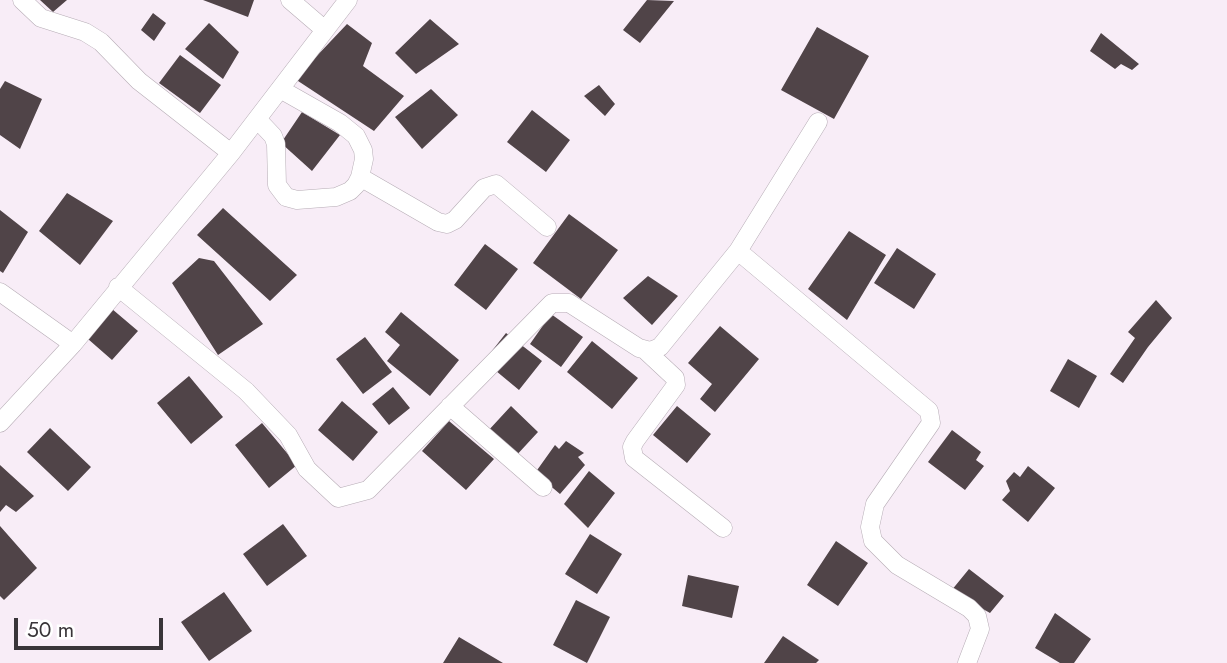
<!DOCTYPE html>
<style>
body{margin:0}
#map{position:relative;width:1227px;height:663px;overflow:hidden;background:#f8edf7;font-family:Jost,sans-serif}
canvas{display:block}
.scale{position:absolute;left:14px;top:618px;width:149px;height:32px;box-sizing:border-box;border:4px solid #393539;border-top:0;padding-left:9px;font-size:21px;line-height:24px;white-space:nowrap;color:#393539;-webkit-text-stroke:5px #fff;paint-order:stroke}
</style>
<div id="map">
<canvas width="1227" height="663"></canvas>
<div class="scale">50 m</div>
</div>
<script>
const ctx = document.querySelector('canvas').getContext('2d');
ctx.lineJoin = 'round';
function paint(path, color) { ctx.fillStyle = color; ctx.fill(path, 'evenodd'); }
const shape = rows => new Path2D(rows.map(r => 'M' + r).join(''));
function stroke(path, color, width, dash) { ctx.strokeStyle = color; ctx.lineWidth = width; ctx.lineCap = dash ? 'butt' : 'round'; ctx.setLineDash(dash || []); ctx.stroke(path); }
const building = shape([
 [40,0,67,0,53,12],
 [203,0,254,0,248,17],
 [647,0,674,1,640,43,623,30],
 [153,13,166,23,154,41,141,30],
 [430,19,459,44,416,74,395,53],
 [209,23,239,52,223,79,185,49],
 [347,24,372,43,363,66,404,96,374,131,295,79],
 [817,27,869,56,834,119,781,90],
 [1101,33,1139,64,1132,70,1121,64,1115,69,1090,51],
 [180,55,221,85,200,113,159,83],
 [5,81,42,99,20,149,0,135,0,89],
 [599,85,615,104,605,116,584,96],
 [431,89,458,115,422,149,395,117],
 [532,110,570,140,546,172,507,142],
 [302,112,340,135,312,171,281,143],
 [67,193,113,221,80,265,39,231],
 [223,208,297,275,270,301,197,235],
 [0,210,28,232,3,273,0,271],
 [569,214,618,250,581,299,533,263],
 [849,231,886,255,847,320,808,289],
 [485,244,518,269,486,310,454,285],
 [897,248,936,274,914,309,874,283],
 [199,258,214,261,263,324,218,355,172,283],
 [648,276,678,296,652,325,623,298],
 [1156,300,1172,318,1148,347,1123,383,1110,374,1135,338,1128,332],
 [105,303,138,331,112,360,80,332],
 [401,312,459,360,430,396,387,361,400,345,385,332],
 [551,314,583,337,561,367,530,344],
 [720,326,759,359,715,412,700,399,712,384,688,363],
 [506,333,542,361,519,390,484,361],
 [365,337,392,372,363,394,336,359],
 [592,341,638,378,612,409,567,372],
 [1068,359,1097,376,1079,408,1050,391],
 [189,376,223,417,191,444,157,403],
 [393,387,410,408,389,425,372,404],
 [342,401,378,432,353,461,318,430],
 [511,406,538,432,514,458,487,432],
 [677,406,711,434,687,463,653,435],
 [449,421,494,459,466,490,422,451],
 [262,423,297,465,269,488,235,445],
 [50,428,91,467,68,491,27,452],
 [952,430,981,452,976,460,984,466,965,490,928,462],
 [566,441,584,453,578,457,585,465,560,494,535,473,555,445,559,449],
 [0,465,34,496,16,512,6,505,0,512],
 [1028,466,1055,488,1028,522,1002,500,1010,491,1006,481,1014,472,1020,477],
 [589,471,615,493,588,528,564,504],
 [283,524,307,556,267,586,243,554],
 [0,526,37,568,4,600,0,596],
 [590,534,622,554,597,594,565,574],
 [836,541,868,563,838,606,807,585],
 [969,569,1004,596,990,613,951,591],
 [688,575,739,586,732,618,682,606],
 [224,592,252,631,209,661,181,622],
 [576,600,610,617,587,663,553,645],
 [1055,613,1091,639,1074,663,1060,663,1035,648],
 [783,636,819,660,816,663,764,663],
 [459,637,503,663,443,663]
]);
const street = shape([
 [22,0,41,18,85,32,101,42,139,81,231,153],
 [290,0,325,30],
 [257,119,273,136,276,144,277,185,286,197,297,200,336,197,350,191,356,185,360,177,364,159,363,150,356,136,340,123,280,89],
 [360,177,438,222,447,224,455,220,484,188,496,184,547,227],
 [738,251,929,411,931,423,875,504,870,527,873,541,897,565,969,608,977,616,980,629,967,663],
 [118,287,246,391,288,435,307,469,338,498,368,490,552,303,569,303,639,348,650,351,660,347,738,251,818,122],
 [0,292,73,344],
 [645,350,675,378,676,385,635,441,632,447,634,458,723,528],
 [450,406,543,487],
 [0,423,73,344,231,153,348,0]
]);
paint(building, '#504448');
stroke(street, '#b6acb5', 19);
stroke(street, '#fff', 18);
</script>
